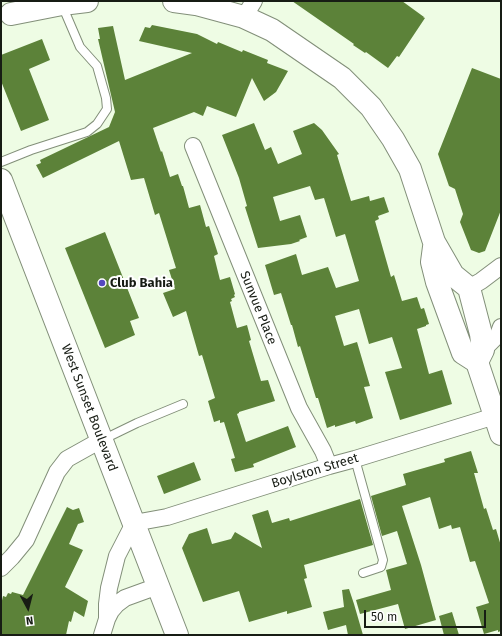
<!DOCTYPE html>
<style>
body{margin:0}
#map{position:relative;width:502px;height:636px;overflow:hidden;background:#eefce4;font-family:"Fira Sans",sans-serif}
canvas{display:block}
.frame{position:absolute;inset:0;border:2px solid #171c14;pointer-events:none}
.north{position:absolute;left:8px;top:588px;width:40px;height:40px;-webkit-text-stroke:3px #fff;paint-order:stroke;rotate:173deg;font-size:11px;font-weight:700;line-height:16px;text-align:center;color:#171c14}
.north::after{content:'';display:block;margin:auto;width:14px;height:18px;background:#171c14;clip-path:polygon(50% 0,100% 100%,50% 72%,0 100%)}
.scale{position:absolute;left:364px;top:610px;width:122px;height:18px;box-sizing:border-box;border:2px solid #171c14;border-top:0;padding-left:5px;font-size:12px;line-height:14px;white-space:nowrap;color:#171c14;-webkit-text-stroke:3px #fff;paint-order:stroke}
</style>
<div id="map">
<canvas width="502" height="636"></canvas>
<div class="frame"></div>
<div class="north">N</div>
<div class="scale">50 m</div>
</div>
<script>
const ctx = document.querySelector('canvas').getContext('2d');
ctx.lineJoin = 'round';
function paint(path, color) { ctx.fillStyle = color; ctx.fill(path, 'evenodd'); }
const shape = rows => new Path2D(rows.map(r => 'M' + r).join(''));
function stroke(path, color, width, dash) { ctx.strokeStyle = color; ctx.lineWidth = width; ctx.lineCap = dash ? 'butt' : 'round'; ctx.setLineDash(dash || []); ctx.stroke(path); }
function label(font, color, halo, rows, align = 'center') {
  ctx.font = font + ' "Fira Sans",sans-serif'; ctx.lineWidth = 4; ctx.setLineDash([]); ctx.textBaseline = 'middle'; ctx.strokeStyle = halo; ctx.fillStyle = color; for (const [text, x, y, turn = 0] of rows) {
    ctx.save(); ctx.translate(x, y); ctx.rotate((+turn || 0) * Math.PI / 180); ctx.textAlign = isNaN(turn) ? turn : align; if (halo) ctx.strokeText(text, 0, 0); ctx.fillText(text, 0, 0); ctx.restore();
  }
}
const building = shape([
 [292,1,402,1,424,17,423,17,425,18,399,57,397,56,388,68,366,52,365,53,353,45,354,44],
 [152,25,197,34,217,44,218,42,242,52,243,50,268,60,267,63,288,71,276,92,264,101,252,78,236,117,207,106,203,116,194,112,153,128,161,152,162,151,170,177,178,174,182,186,183,186,189,208,200,205,206,227,209,226,218,254,214,256,220,280,230,277,235,294,234,295,235,297,231,299,232,301,230,302,237,328,247,325,251,340,249,341,261,381,268,380,275,401,239,412,239,413,237,414,246,442,288,426,296,447,253,464,254,467,235,472,231,459,235,458,224,422,220,423,220,420,214,422,208,401,215,398,202,355,199,356,186,311,173,317,163,293,175,289,169,270,176,268,159,213,155,215,144,178,131,180,119,141,43,178,36,165,41,163,40,160,109,127,115,112,98,39,100,39,98,28,113,26,125,80,192,53,139,41,145,27,150,28],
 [42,39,50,60,29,69,49,120,21,131,1,81,1,55],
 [472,68,501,79,501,210,485,251,479,253,471,250,460,222,463,214,455,189,449,186,438,154],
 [254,123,265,150,271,147,278,164,302,154,293,131,314,123,322,130,339,154,337,155,351,201,369,196,370,201,384,197,389,212,378,216,379,219,375,221,391,277,394,275,402,301,417,297,421,309,424,308,429,324,426,325,426,326,417,329,429,374,442,370,452,404,400,420,385,372,402,368,392,337,369,344,359,309,335,316,344,346,357,342,370,386,364,387,373,418,356,424,355,421,335,427,335,425,327,428,318,398,316,398,300,346,298,347,292,325,291,325,281,293,274,295,265,265,296,254,302,275,328,267,336,288,359,281,345,234,336,237,324,198,315,200,310,186,273,197,280,221,300,215,307,237,299,240,300,241,291,244,258,248,245,207,247,206,239,178,222,135],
 [105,232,139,318,130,321,135,335,105,348,65,248],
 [471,451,478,473,474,473,484,509,486,508,493,530,496,529,501,546,501,631,498,632,498,630,484,634,476,607,489,603,475,561,470,562,460,527,452,529,451,525,439,529,430,497,402,506,421,565,436,620,405,629,398,604,360,614,356,600,391,590,386,570,407,564,397,531,382,536,371,496,406,485,403,474,445,462,444,459],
 [194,462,201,480,164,494,157,476],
 [360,499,373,545,304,565,307,578,304,579,312,607,287,614,287,611,249,622,239,591,203,602,182,548,189,534,207,528,212,544,231,539,235,532,262,548,252,515,268,510,272,523,289,518,290,521],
 [67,507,73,510,79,508,84,522,78,524,69,544,83,550,65,587,88,601,84,617,74,611,71,622,69,621,66,635,1,635,1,605,3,596,6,597,8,593,11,594,12,592,23,595],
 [349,589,354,604,363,635,348,635,346,625,328,630,323,612,344,607,342,590],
 [452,612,459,635,444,635,439,616]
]);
const lane = shape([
 [1,162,31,150,87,132,97,124,107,109,106,98,97,66,80,47,62,5],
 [102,440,137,423,183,404],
 [355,459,383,560,381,567,363,573]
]);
const street = shape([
 [244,17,254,1],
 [193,146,299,408,323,451,329,466],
 [469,288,481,281,501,266],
 [483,350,498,335,501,327],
 [1,568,12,557,26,540,57,472,67,459,101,440],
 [107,619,107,604,109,588,117,556,134,523,167,517,329,466,355,459,495,416],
 [102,635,107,619,111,611,117,604,125,598,158,586]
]);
const secondary = shape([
 [174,1,196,4,244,17,272,30,342,78,371,107,393,139,410,169,434,242,453,275,469,288,481,334,483,350,477,362],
 [11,14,62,4,87,1],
 [434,247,432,262,437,282,463,353,477,362,501,434]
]);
const primary = shape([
 [1,180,177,635]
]);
const markers = [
 [102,283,4,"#5548c0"]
];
const poiNames = [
 ["Club Bahia",110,283]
];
const streetNames = [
 ["Sunvue Place",258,308,68],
 ["West Sunset Boulevard",89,408,69],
 ["Boylston Street",315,471,-17]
];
paint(building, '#5c8239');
stroke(lane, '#828f79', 10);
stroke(street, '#828f79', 18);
stroke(secondary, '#828f79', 24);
stroke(primary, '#828f79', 24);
stroke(lane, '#fff', 8);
stroke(street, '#fff', 16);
stroke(secondary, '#fff', 22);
stroke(primary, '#fff', 22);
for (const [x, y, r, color] of markers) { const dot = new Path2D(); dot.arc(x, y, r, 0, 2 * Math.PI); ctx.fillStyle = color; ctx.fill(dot); stroke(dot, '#fff', 1.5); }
label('bold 13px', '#171c14', '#fff', poiNames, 'left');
label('13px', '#171c14', '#fff', streetNames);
</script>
